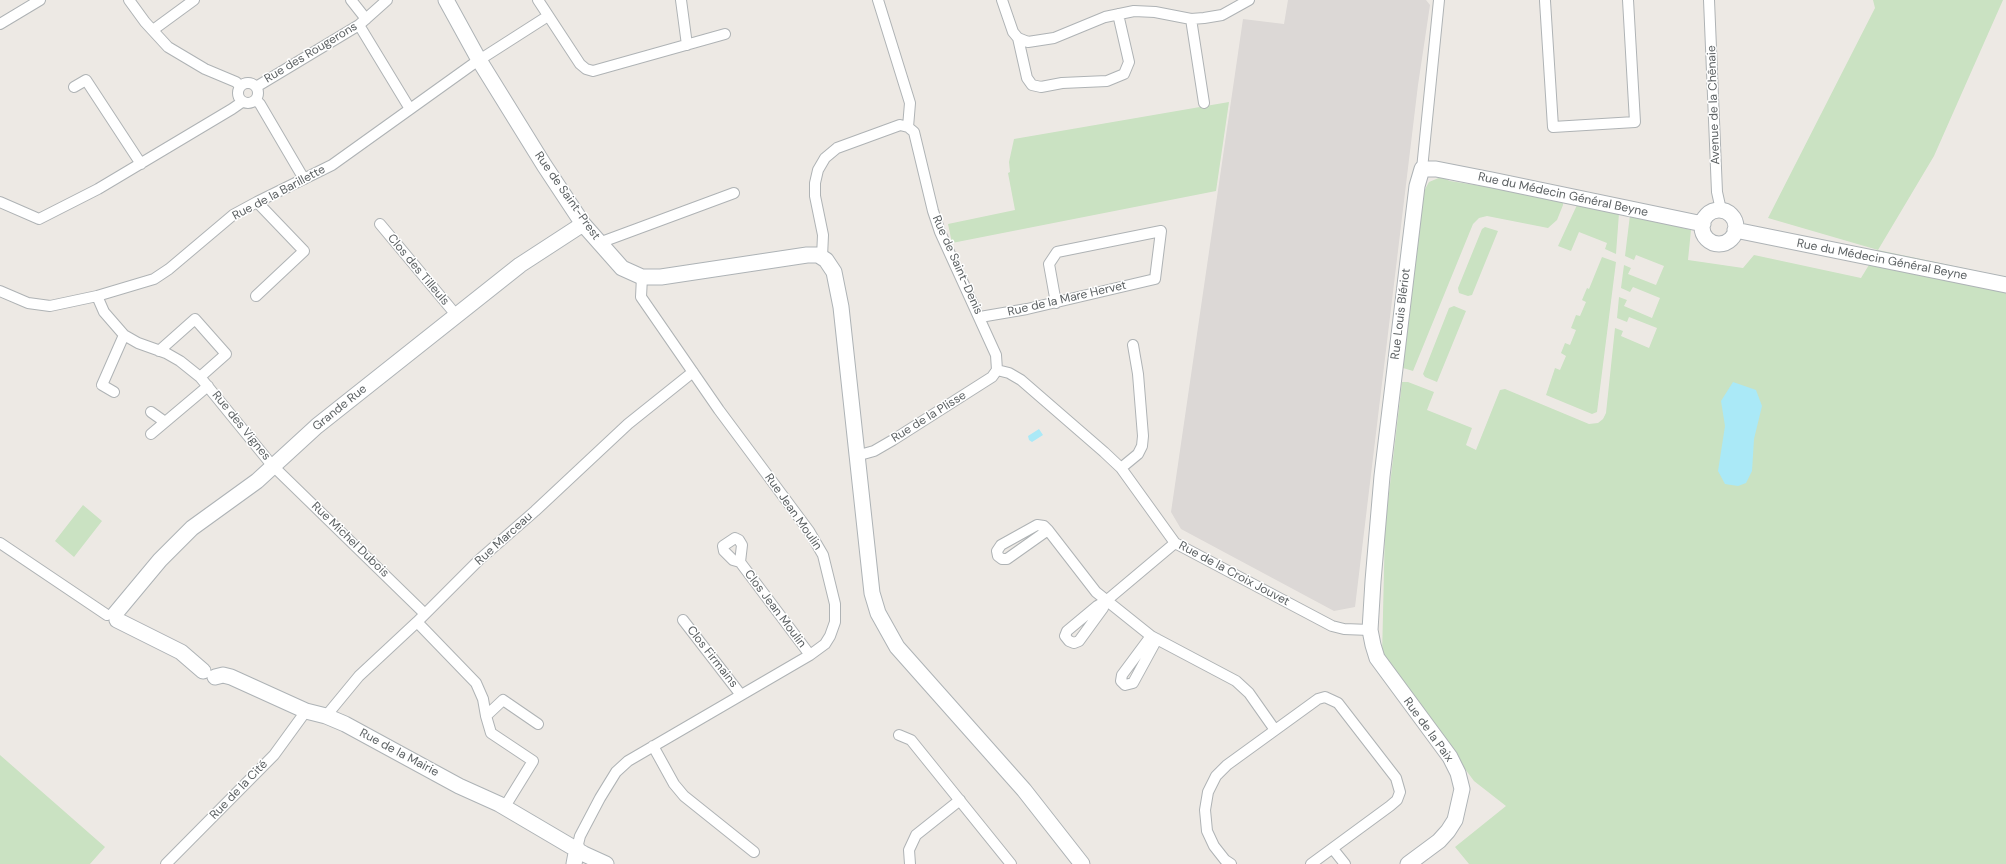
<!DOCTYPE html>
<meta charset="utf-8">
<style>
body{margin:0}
canvas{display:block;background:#ede9e4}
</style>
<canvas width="2006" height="864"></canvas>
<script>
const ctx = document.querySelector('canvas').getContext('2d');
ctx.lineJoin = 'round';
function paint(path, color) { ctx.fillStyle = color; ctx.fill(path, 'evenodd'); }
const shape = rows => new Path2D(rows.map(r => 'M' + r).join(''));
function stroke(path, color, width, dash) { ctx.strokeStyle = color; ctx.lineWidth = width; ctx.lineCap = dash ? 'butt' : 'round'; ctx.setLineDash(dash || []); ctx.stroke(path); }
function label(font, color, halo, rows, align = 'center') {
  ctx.font = font + ' "DM Sans",sans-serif'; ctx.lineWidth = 3; ctx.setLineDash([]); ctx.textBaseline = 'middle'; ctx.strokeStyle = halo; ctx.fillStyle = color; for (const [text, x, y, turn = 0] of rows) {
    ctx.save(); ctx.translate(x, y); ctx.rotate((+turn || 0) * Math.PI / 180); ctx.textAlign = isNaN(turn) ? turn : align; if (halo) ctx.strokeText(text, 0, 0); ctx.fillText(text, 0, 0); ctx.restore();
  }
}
const industrial = shape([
 [1288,0,1426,0,1430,5,1418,85,1355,607,1334,611,1181,529,1171,512,1243,19,1284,24]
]);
const green = shape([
 [1873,0,2003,0,1934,156,1878,250,2006,277,2006,864,1469,864,1455,847,1506,806,1474,781,1382,657,1385,527,1402,382,1408,382,1434,392,1427,410,1472,428,1466,445,1476,450,1500,390,1505,389,1589,424,1598,423,1603,419,1606,413,1615,328,1623,331,1621,336,1649,348,1657,328,1629,317,1627,322,1617,318,1619,297,1627,300,1624,306,1652,318,1660,298,1633,287,1630,292,1621,288,1624,265,1631,268,1628,274,1656,285,1664,266,1636,255,1634,260,1625,256,1630,215,1691,230,1688,260,1743,268,1754,255,1861,278,1878,250,1768,218,1875,8],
 [1229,102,1216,191,952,243,948,224,1015,210,1008,173,1010,172,1009,162,1014,139],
 [1441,177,1450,181,1563,199,1563,205,1557,220,1548,228,1487,216,1479,218,1473,224,1413,371,1403,368,1424,191,1429,182],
 [1577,205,1619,213,1616,254,1605,249,1607,243,1579,232,1571,251,1558,246],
 [1485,227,1498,231,1472,295,1468,296,1459,293,1458,288,1482,229],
 [1602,257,1616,262,1597,412,1592,414,1546,395,1555,368,1560,370,1566,356,1561,353,1565,343,1570,345,1576,330,1571,328,1576,315,1580,316,1586,302,1582,300,1587,288,1589,289],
 [1454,306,1466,311,1437,382,1425,377,1423,374,1449,308],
 [83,505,102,521,74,557,55,541],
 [0,755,105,847,90,864,0,864]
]);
const water = shape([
 [1733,382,1756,390,1762,406,1754,439,1752,471,1746,483,1738,486,1725,484,1718,471,1725,426,1721,401],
 [1039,429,1043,435,1032,442,1029,440,1028,436]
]);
const street = shape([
 [129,0,145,22,168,47,205,69,236,82,240,86],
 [351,0,366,19],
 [538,0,580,64,586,69,593,71,725,34],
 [681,0,687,45],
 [878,0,910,103,908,127],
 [1002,0,1013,32,1018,38,1028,42,1054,38,1105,17,1134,11,1155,12,1191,19,1204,18,1222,15,1249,0],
 [1709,0,1717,192,1721,210],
 [1545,1,1553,127,1635,122,1628,0],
 [1191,19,1204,103],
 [0,24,40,0],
 [359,25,410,109],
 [153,30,194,0],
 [1018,38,1027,78,1032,85,1041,87,1062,83,1107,81,1124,74,1129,62,1118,14],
 '238 93a10 10 0 1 1 20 0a10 10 0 1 1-20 0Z',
 [74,87,86,80,141,164],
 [256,87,359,25,387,0],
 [256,100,260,104,304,179],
 [1422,169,1439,0],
 [0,202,39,219,98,189,232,109,242,102],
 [380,224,457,316],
 [599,243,734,193],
 [822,257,823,235,815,196,815,183,818,170,825,158,837,148,900,125,908,127,914,132,933,211,940,232,996,355,997,370,992,377,893,440,874,451,856,456],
 [0,291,28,303,50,306,97,296,154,279,169,269,233,215,257,202,332,165,473,64,548,16],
 [97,296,104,312,124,335,138,343,166,353,180,361,200,377,271,464,425,614],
 [256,296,304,251,257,202],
 [980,317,1027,309,1155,279,1161,231,1057,252,1049,264,1056,303],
 [159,351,195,319,226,354,200,377],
 [997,370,1009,373,1021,380,1104,452,1121,468,1175,543,1332,626,1344,629,1370,630],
 [114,392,102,385,124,335],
 [151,412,165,422],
 [151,434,208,386],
 [1121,468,1138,454,1142,446,1143,436,1138,374,1133,345],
 [1048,530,1007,559,1002,559,998,556,997,551,1001,545,1037,525,1044,526,1048,530,1096,592,1151,636,1236,681,1249,693,1275,730],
 [0,543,107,615],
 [740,562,733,560,724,551,723,546,735,538,739,540,742,545,740,562,810,655],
 [1106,601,1103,608,1079,641,1074,643,1069,641,1065,636,1067,631,1097,606,1106,601,1175,543],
 [683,620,741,695],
 [417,622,476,683,483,699,486,716],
 [1151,636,1122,675,1121,681,1125,685,1133,683,1157,639],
 [326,716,359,676,417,622,480,559,535,511,628,424,693,372],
 [899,735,911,740,1011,864],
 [653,746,674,784,684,796,754,852],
 [504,808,533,761,491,733,486,716,503,700,538,724],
 [577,848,580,836,600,798,616,772,628,761,810,655,825,644,830,636,835,622,835,604,823,555,809,531,719,410,641,297,642,277],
 [1333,849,1345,864],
 [166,864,274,755,306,711],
 [910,864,909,850,916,835,960,800],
 [1231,864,1225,860,1214,846,1207,831,1205,810,1208,792,1216,776,1227,765,1318,699,1325,697,1338,703,1396,778,1400,792,1397,800,1390,806,1311,864]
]);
const secondary = shape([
 [446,0,479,60,544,165,583,224,622,268,642,277,661,277,807,255,818,255,826,260,834,272,841,307,872,593,878,613,897,647,1024,790,1082,864],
 '1702 227a17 17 0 1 1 34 0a17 17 0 1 1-34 0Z',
 [1735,230,2006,285],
 [115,614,160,560,192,528,257,481,317,426,520,265,583,224],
 [117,620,181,652,203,671],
 [215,677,223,675,231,677,306,711,326,716,345,724,459,786,499,804,584,854,606,864],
 [574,864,577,848],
 [1408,864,1439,841,1448,831,1455,820,1462,789,1458,773,1450,757,1377,658,1373,645,1370,630,1373,581,1382,476,1417,186,1422,169,1436,169,1492,180,1703,224]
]);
const streetNames = [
 ["Rue des Rougerons",311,53,-31],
 ["Avenue de la Chênaie",1714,105,-92],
 ["Rue de la Barillette",279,193,-28],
 ["Rue du Médecin Général Beyne",1563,195,12],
 ["Rue de Saint-Prest",567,196,55],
 ["Rue du Médecin Général Beyne",1882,260,11],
 ["Rue de Saint-Denis",957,265,66],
 ["Clos des Tilleuls",418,270,50],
 ["Rue de la Mare Hervet",1067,299,-13],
 ["Rue Louis Blériot",1401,314,-83],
 ["Grande Rue",340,408,-39],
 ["Rue de la Plisse",929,417,-32],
 ["Rue des Vignes",241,426,51],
 ["Rue Jean Moulin",793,512,55],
 ["Rue Marceau",504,539,-42],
 ["Rue Michel Dubois",350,540,44],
 ["Rue de la Croix Jouvet",1234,574,28],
 ["Clos Jean Moulin",775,609,53],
 ["Clos Firmains",712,657,52],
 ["Rue de la Paix",1428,730,54],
 ["Rue de la Mairie",399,753,28],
 ["Rue de la Cité",239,790,-46]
];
paint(industrial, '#dcd8d6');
paint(green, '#cae2c2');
paint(water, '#aae9f7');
stroke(street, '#afb3b5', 12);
stroke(secondary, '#aeb3b6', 17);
stroke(street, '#fff', 10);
stroke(secondary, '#fff', 15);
label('12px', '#5c6163', '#fff', streetNames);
</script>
